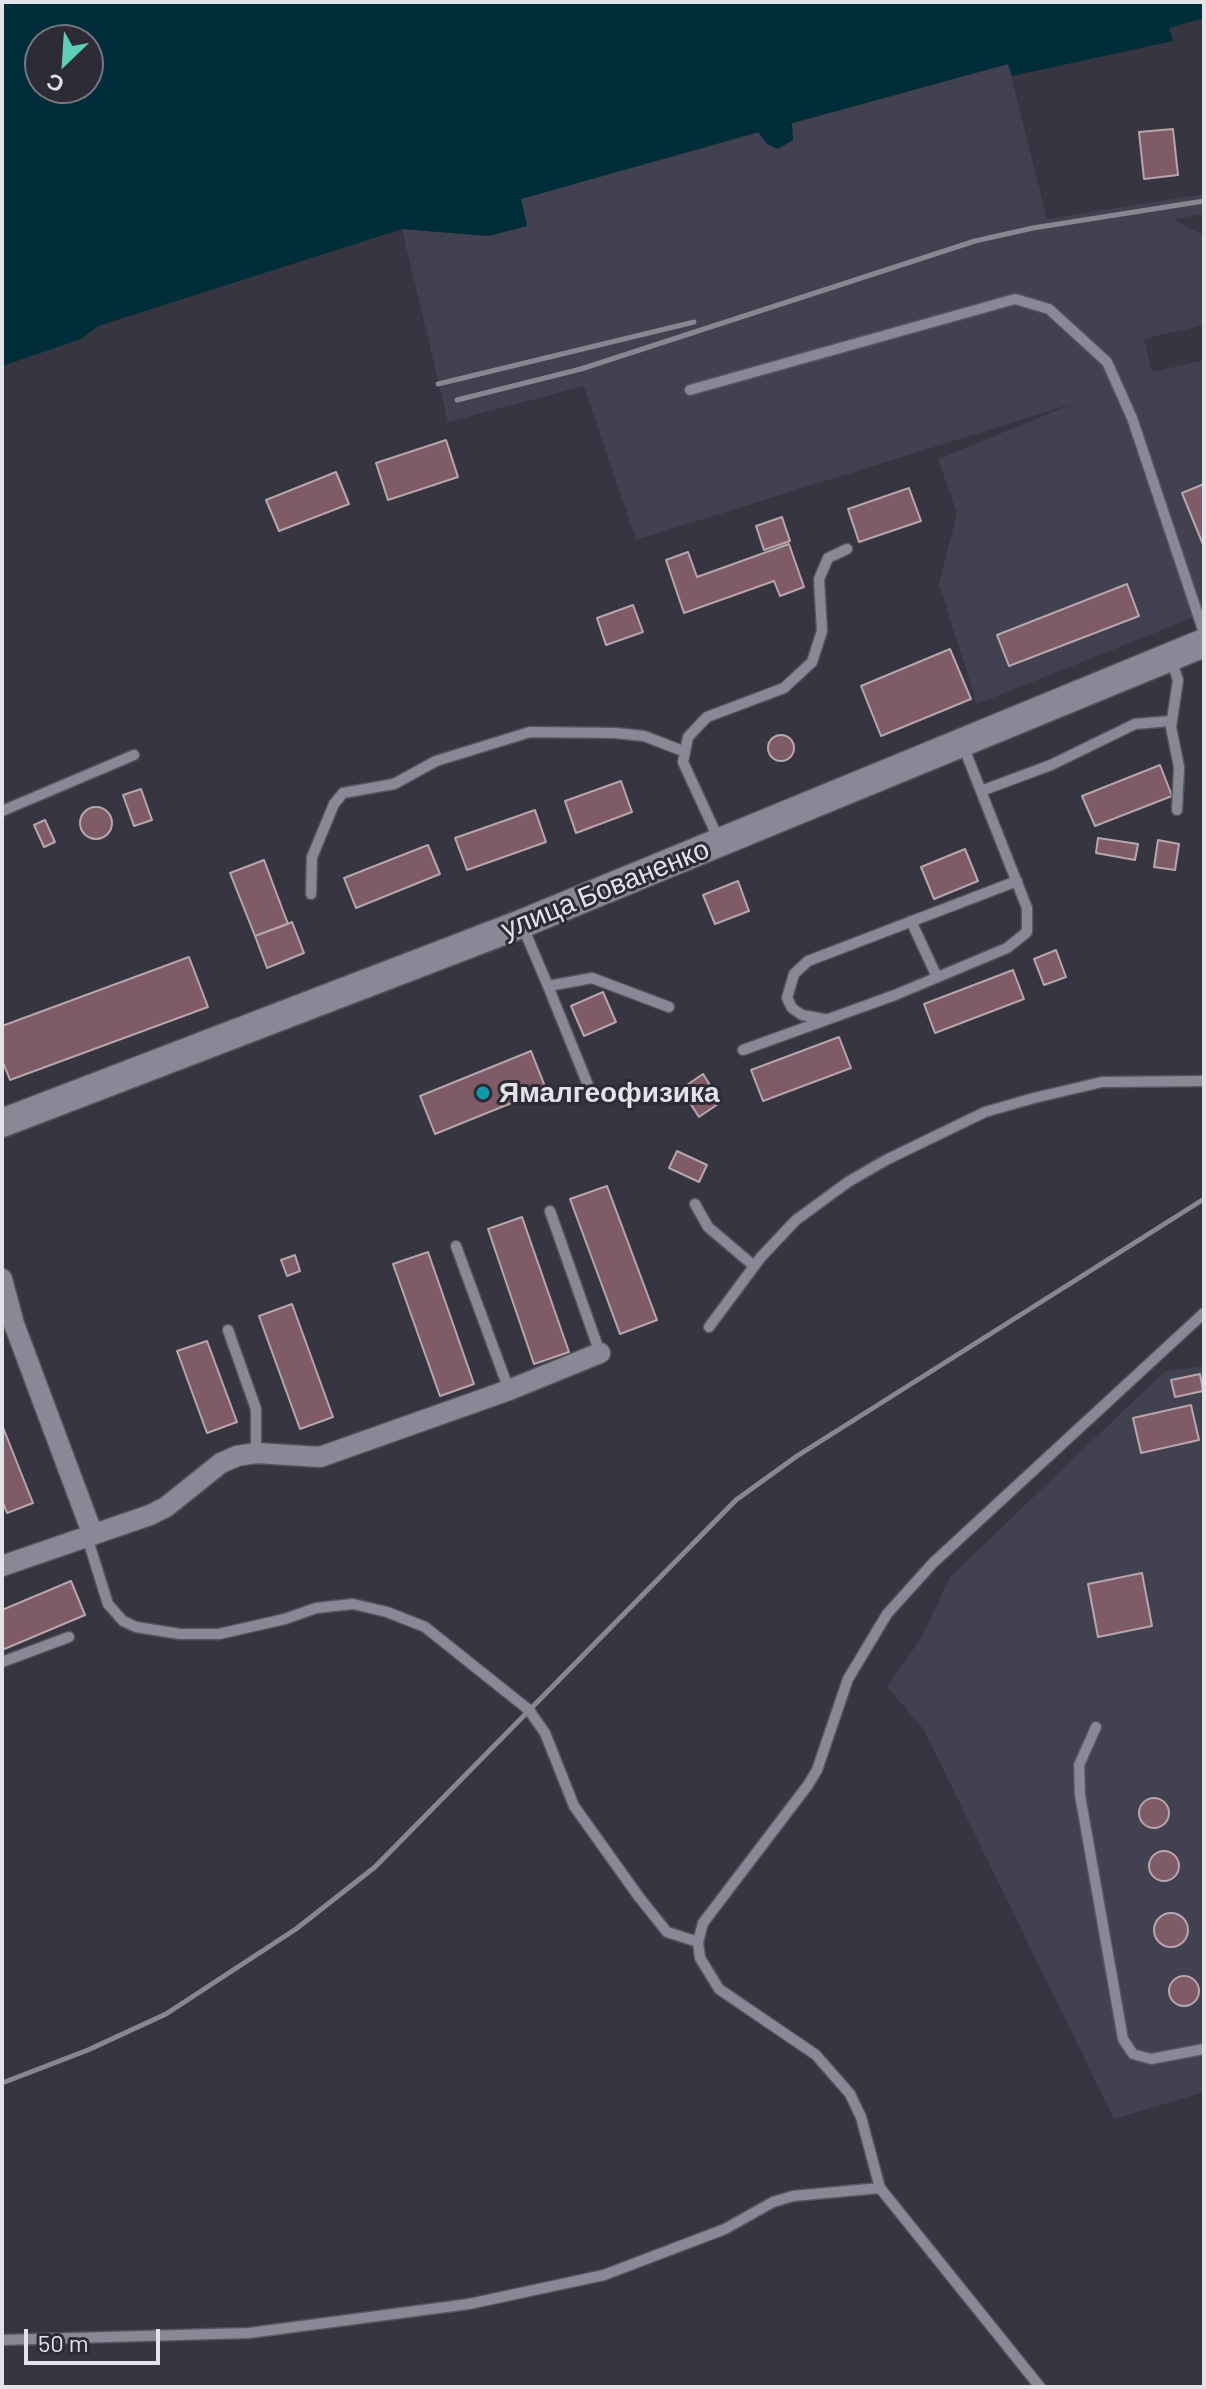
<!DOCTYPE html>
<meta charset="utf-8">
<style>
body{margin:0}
#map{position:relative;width:1206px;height:2389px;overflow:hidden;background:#363541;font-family:Barlow,sans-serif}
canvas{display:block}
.frame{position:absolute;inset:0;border:4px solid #e3e3ea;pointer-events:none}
.north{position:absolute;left:24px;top:24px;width:80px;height:80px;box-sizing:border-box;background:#2c2b36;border:2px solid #75757e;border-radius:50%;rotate:205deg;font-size:22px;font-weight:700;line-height:32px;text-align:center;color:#e3e3ea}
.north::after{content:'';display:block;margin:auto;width:28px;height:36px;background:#5eceb8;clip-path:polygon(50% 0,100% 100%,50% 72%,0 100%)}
.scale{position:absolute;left:24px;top:2329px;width:136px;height:36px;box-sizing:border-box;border:4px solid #e3e3ea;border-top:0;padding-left:10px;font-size:24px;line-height:28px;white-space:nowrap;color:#e3e3ea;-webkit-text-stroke:6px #2c2b36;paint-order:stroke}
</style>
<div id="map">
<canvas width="1206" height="2389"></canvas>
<div class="frame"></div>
<div class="north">С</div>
<div class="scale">50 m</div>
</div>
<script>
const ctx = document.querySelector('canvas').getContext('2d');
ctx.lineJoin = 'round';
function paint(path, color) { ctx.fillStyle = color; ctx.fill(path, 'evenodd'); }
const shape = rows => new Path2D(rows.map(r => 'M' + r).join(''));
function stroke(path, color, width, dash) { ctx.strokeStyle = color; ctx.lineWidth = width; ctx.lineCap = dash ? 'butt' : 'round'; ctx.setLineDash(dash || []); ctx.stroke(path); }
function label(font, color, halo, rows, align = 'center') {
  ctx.font = font + ' Barlow,sans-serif'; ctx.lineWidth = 6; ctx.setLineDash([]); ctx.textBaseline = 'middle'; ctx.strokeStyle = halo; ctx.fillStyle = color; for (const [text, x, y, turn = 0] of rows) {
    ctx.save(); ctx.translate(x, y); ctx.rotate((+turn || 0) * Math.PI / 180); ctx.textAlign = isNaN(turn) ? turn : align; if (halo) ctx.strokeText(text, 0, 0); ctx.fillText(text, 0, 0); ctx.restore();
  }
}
const built = shape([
 [1008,64,1047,219,1204,194,1204,214,1174,219,1204,236,1204,325,1144,339,1152,372,1204,360,1204,613,977,704,939,584,957,513,938,459,1075,403,636,540,584,386,448,422,402,229,489,236,527,225,520,199],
 [1204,1366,1204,2092,1114,2119,924,1730,887,1687,921,1638,950,1577,1165,1371]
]);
const water = shape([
 [2,2,1204,2,1204,18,1169,28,1173,41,1012,76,1008,64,792,123,793,140,778,149,767,144,758,132,521,199,527,226,489,236,402,229,98,326,81,339,2,366],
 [40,40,88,40,88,88,40,88]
]);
const building = shape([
 [1173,129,1178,175,1144,179,1139,132,1173,129],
 [446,440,458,477,388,500,376,463,446,440],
 [336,472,349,504,279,531,266,500,336,472],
 [1204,484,1204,547,1182,493,1204,484],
 [909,488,921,521,859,542,848,509,909,488],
 [782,517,790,541,764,550,756,526,782,517],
 [789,544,804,587,780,596,774,581,684,613,666,560,688,552,697,577,789,544],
 [1127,584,1139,616,1009,666,997,635,1127,584],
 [633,605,643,632,606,645,597,618,633,605],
 [950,649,971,699,881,736,861,686,950,649],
 '768 748a13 13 0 1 1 26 0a13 13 0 1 1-26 0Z',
 [1160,765,1172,796,1095,826,1082,796,1160,765],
 [621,781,632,812,576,833,565,801,621,781],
 [141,789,152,820,134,826,123,795,141,789],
 '80 823a16 16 0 1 1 32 0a16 16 0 1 1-32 0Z',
 [535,810,546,842,467,870,455,838,535,810],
 [45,820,55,842,44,847,34,825,45,820],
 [1098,838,1138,844,1135,860,1096,853,1098,838],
 [1158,840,1179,844,1175,870,1154,867,1158,840],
 [428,845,440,874,356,908,344,878,428,845],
 [965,849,978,881,934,899,921,867,965,849],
 [264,860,288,924,255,936,230,873,264,860],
 [738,881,749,911,715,924,703,895,738,881],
 [292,922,304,953,267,968,255,936,292,922],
 [1056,950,1066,977,1044,985,1034,959,1056,950],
 [189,957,208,1007,10,1080,2,1060,2,1026,189,957],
 [1013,970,1024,999,935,1033,924,1004,1013,970],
 [603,992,616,1022,584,1036,571,1006,603,992],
 [839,1037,851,1068,763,1101,751,1070,839,1037],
 [531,1051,546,1089,435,1134,420,1096,531,1051],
 [703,1074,721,1102,699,1117,681,1089,703,1074],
 [677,1151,707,1165,699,1182,669,1168,677,1151],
 [607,1186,657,1320,620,1334,570,1199,607,1186],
 [522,1217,569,1352,534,1364,488,1229,522,1217],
 [428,1252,474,1384,440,1396,393,1264,428,1252],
 [295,1255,300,1271,287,1276,281,1260,295,1255],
 [292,1304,333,1417,300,1429,259,1316,292,1304],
 [207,1341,237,1422,207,1433,177,1351,207,1341],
 [1200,1374,1203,1391,1175,1397,1171,1380,1200,1374],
 [1191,1405,1199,1440,1141,1453,1133,1418,1191,1405],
 [2,1425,33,1503,7,1513,2,1500,2,1425],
 [1142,1573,1152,1626,1098,1637,1088,1584,1142,1573],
 [71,1581,85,1615,2,1650,2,1610,71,1581],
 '1139 1813a15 15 0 1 1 30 0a15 15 0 1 1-30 0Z',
 '1149 1866a15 15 0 1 1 30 0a15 15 0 1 1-30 0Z',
 '1154 1930a17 17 0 1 1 34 0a17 17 0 1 1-34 0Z',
 '1169 1991a15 15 0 1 1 30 0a15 15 0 1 1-30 0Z'
]);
const lane = shape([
 [690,390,1015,299,1049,309,1107,362,1132,418,1204,633],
 [1171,659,1178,680,1171,727,1179,767,1177,810],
 [981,791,1051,765,1135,724,1171,721],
 [2,811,134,755],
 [719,840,683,762,688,737,707,717,784,688,812,662,822,631,819,579,828,558,847,549],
 [311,894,312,857,334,804,343,793,394,784,436,761,530,732,615,733,644,736,683,751],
 [911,921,937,977],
 [522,925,548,986,592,978,669,1007],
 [548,986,590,1090],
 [824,1019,802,1015,792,1008,787,998,794,974,808,961,1017,881],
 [743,1050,895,995,1007,948,1027,932,1027,908,962,743],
 [695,1204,708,1227,754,1266],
 [550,1211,600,1353],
 [456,1246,509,1390],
 [709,1327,761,1257,796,1220,848,1182,886,1160,985,1112,1034,1098,1102,1082,1204,1081],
 [228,1330,256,1409,256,1453],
 [87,1537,108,1604,123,1621,136,1627,180,1634,219,1634,285,1619,316,1608,353,1604,387,1612,425,1627,529,1710,545,1733,574,1806,639,1897,667,1932,698,1942],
 [2,1662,69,1637],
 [1096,1727,1079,1765,1080,1795,1123,2039,1133,2054,1151,2059,1204,2049],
 [880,2188,861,2117,850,2094,816,2055,719,1989,700,1958,698,1942,703,1923,808,1785,817,1770,848,1679,887,1614,933,1563,1204,1313],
 [2,2340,249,2333,469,2304,604,2275,725,2229,773,2202,793,2196,880,2188,1040,2387]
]);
const street = shape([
 [2,1279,14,1324,93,1535],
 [2,1566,150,1515,166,1507,221,1463,237,1456,256,1453,320,1457,509,1390,600,1353]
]);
const secondary = shape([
 [2,1123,521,924,1204,643]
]);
const rail = shape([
 [438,384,694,322],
 [457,400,581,369,975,241,1033,228,1204,201],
 [2,2083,88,2050,166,2014,296,1929,375,1867,736,1500,797,1456,1204,1199]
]);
const markers = [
 [483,1093,8,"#0f9aa8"]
];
const streetNames = [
 ["улица Бованенко",605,889,-22]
];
const poiNames = [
 ["Ямалгеофизика",499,1093]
];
paint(built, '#424151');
paint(water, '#002d39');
paint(building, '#7f5a67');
stroke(building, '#b7a7ac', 2);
stroke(lane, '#55545e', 13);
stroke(street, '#55545e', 23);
stroke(secondary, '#55545e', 31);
stroke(lane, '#898896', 10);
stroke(street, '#898896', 20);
stroke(secondary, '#898896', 28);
stroke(rail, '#888791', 5);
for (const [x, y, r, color] of markers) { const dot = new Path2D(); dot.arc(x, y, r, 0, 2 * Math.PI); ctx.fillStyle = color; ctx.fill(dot); stroke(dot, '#2c2b36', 3); }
label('28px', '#e3e3ea', '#2c2b36', streetNames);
label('bold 28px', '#e3e3ea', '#2c2b36', poiNames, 'left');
</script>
